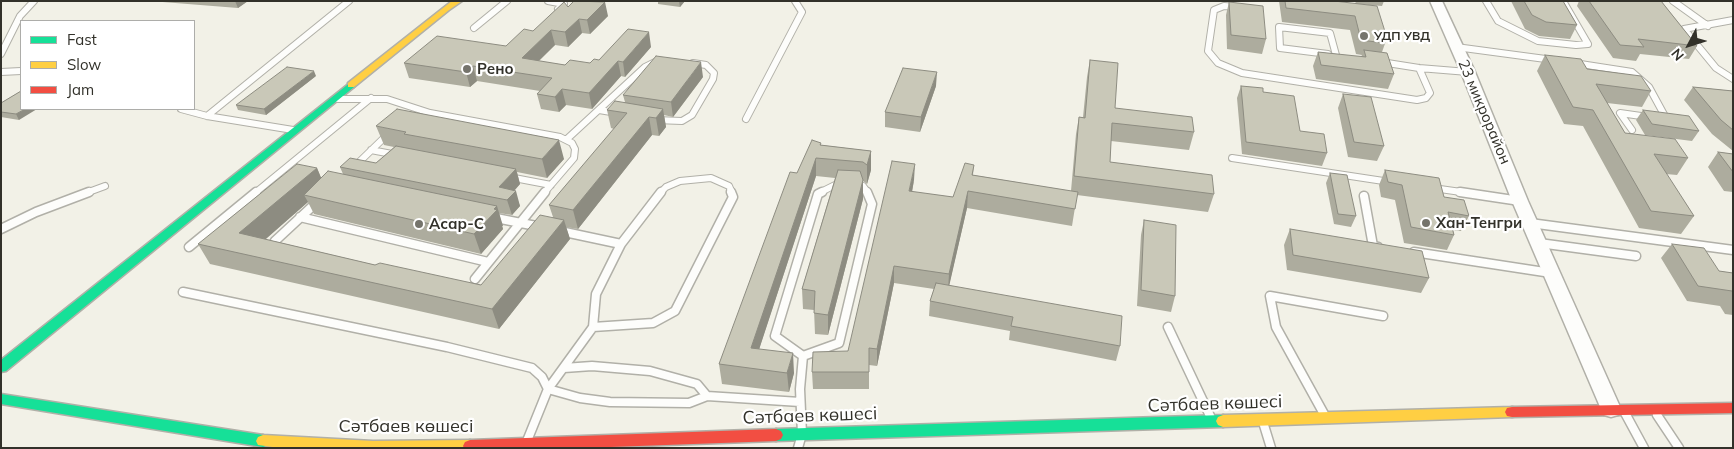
<!DOCTYPE html>
<meta charset="utf-8">
<style>
body{margin:0}
#map{position:relative;width:1734px;height:449px;overflow:hidden;background:#f2f1e7;font-family:Mulish,sans-serif}
canvas{display:block}
.frame{position:absolute;inset:0;border:2px solid #32312a;pointer-events:none}
.legend{position:absolute;left:20px;top:20px;width:175px;height:90px;box-sizing:border-box;background:#fff;border:1px solid #adadaa;margin:0;padding:6px 9px;list-style:none;font-size:15px;color:#32312a}
.legend li{display:flex;align-items:center;gap:10px;height:25px}
.legend b{width:25px;border:1px solid #adadaa}
.north{position:absolute;left:1664px;top:20px;width:50px;height:50px;-webkit-text-stroke:4px #fff;paint-order:stroke;rotate:230deg;font-size:14px;font-weight:700;line-height:20px;text-align:center;color:#32312a}
.north::after{content:'';display:block;margin:auto;width:18px;height:22px;background:#32312a;clip-path:polygon(50% 0,100% 100%,50% 72%,0 100%)}
</style>
<div id="map">
<canvas width="1734" height="449"></canvas>
<div class="frame"></div>
<ul class="legend">
<li><b style="height:6px;background:#16e098"></b>Fast</li>
<li><b style="height:6px;background:#ffcf43"></b>Slow</li>
<li><b style="height:6px;background:#f24e42"></b>Jam</li>
</ul>
<div class="north">N</div>
</div>
<script>
const ctx = document.querySelector('canvas').getContext('2d');
ctx.lineJoin = 'round';
const shape = rows => new Path2D(rows.map(r => 'M' + r).join(''));
function stroke(path, color, width, dash) { ctx.strokeStyle = color; ctx.lineWidth = width; ctx.lineCap = dash ? 'butt' : 'round'; ctx.setLineDash(dash || []); ctx.stroke(path); }
function paint(path, color) { ctx.fillStyle = color; ctx.fill(path, 'evenodd'); }
function label(font, color, halo, rows, align = 'center') {
  ctx.font = font + ' Mulish,sans-serif'; ctx.lineWidth = 4.5; ctx.setLineDash([]); ctx.textBaseline = 'middle'; ctx.strokeStyle = halo; ctx.fillStyle = color; for (const [text, x, y, turn = 0] of rows) {
    ctx.save(); ctx.translate(x, y); ctx.rotate((+turn || 0) * Math.PI / 180); ctx.textAlign = isNaN(turn) ? turn : align; if (halo) ctx.strokeText(text, 0, 0); ctx.fillText(text, 0, 0); ctx.restore();
  }
}
const laneFar1 = shape([
 [548,1,564,4,558,9],
 [1486,1,1498,21,1538,41,1576,45,1588,44,1563,1],
 [1673,1,1708,26],
 [1237,7,1224,6,1214,10,1208,51,1218,63,1242,73,1417,100,1426,98,1430,93,1419,68],
 [1733,20,1684,29,1716,68,1733,79],
 [474,28,507,1],
 [1456,47,1553,60],
 [1,54,20,16,34,1],
 [1328,54,1280,48,1279,27,1330,33,1336,55],
 [1381,62,1419,68,1468,72],
 [1574,63,1632,72,1649,87,1667,120],
 [1,72,21,71],
 [338,99,387,99,430,113,560,137,572,143,575,149,574,158,544,193],
 [181,109,207,116,293,130],
 [599,110,617,113],
 [207,116,349,1],
 [746,119,802,12,795,1],
 [655,120,682,121,692,115,713,79,714,73,706,65,693,63],
 [1632,130,1620,113,1648,117],
 [567,139,645,67,657,61],
 [371,150,397,155],
 [1232,158,1390,182],
 [354,167,389,133],
 [509,177,551,185],
 [1433,188,1468,193],
 [86,193,105,186],
 [255,193,371,98],
 [660,193,666,187,680,181,711,178,729,186,732,193],
 [819,193,837,184,863,186,868,193]
]);
const lane = shape([
 [822,192,818,194,775,336,803,356,839,343,872,204,867,192],
 [1460,192,1520,201],
 [1364,196,1373,246,1378,247],
 [300,217,488,262],
 [491,217,541,227],
 [1530,223,1733,250],
 [1,229,36,212,89,192],
 [560,231,621,244],
 [1539,243,1636,256],
 [189,247,256,192],
 [271,248,275,241,317,202],
 [1414,252,1551,273],
 [475,279,545,192],
 [183,292,447,347,532,368,542,377,548,389,527,441],
 [593,327,548,389,580,398,610,402,689,403,707,396,800,402],
 [593,327,596,294,621,244,661,192],
 [593,327,653,323,675,311,733,197,731,192],
 [1168,327,1211,418],
 [564,368,592,366,650,371,697,384,707,396],
 [1625,413,1644,448],
 [1324,414,1276,327,1270,296,1383,316],
 [1657,415,1679,448],
 [1263,422,1271,448],
 [798,448,802,434,800,389,803,356]
]);
const street = shape([
 [1430,1,1442,1,1475,72,1528,201,1621,409,1618,415,1611,417,1604,415,1601,409,1512,201,1461,72,1430,1]
]);
const fast = shape([
 [351,82,356,85,354,87,6,371,1,372,1,360,351,82],
 [1,394,263,435,268,437,270,441,268,445,263,447,1,404,1,394],
 [1223,415,1228,417,1230,421,1228,425,1223,427,776,441,771,439,769,435,771,431,776,429,1223,415]
]);
const slow = shape([
 [452,1,462,1,449,10,354,87,348,87,348,83,452,1],
 [1512,407,1517,408,1519,412,1517,416,1512,417,1223,427,1218,425,1216,421,1218,417,1223,415,1512,407],
 [263,435,373,441,470,440,475,442,477,446,476,448,280,448,258,445,256,441,258,437,263,435]
]);
const jam = shape([
 [1733,403,1733,413,1512,417,1507,416,1505,412,1507,408,1512,407,1733,403],
 [776,429,781,431,783,435,781,439,776,441,583,448,464,448,463,446,465,442,470,440,776,429]
]);
const wall = shape([
 [150,1,248,1,238,8],
 [658,1,685,1,680,7,658,4],
 [1279,1,1334,1,1387,38,1382,52,1380,52,1394,74,1388,89,1316,79,1313,66,1318,52,1361,57,1362,55,1356,54,1350,30,1282,22],
 [1355,1,1384,1,1382,6,1356,4],
 [1511,1,1563,1,1577,25,1570,39,1539,36,1525,29],
 [1579,1,1661,1,1697,46,1689,59,1640,54,1636,61,1613,58,1577,6],
 [1229,2,1266,39,1262,54,1227,49,1226,15],
 [568,7,608,16,590,34,582,33,568,47,555,45,539,61,565,65,590,63,599,60,651,47,625,77,621,76,592,109,566,105,559,112,541,109,537,94,540,91,477,81,470,87,409,78,404,63,506,46,533,31],
 [1545,55,1651,91,1642,107,1607,103,1625,133,1688,158,1677,175,1666,174,1694,216,1681,234,1639,228,1583,126,1564,124,1537,71],
 [1090,60,1115,108,1194,132,1189,150,1111,141,1110,162,1214,194,1208,212,1077,195,1072,226,967,208,949,285,1120,346,1116,361,1009,340,1010,331,929,316,930,301,934,289,894,283,877,366,869,365,869,389,813,389,812,372,848,351,914,180,912,192,953,197,974,165,973,175,1071,191,1076,134,1079,117,1083,117,1087,77],
 [316,76,266,115,238,110,236,105],
 [703,77,673,117,664,115,666,127,659,136,652,135,578,229,566,227,570,239,499,329,210,264,198,244,317,168,321,178,343,174,340,167,376,163,394,147,384,145,376,126,564,159,547,178,517,172,520,184,514,191,520,206,512,215,499,213,503,229,481,254,314,214,308,202,265,239,375,265,481,285,553,217,549,205,614,129,611,128,607,110,625,102,623,95],
 [936,86,920,132,885,127,885,112],
 [1241,86,1263,92,1300,131,1327,153,1322,166,1242,154,1237,98],
 [1693,87,1733,91,1733,151,1712,134,1684,100],
 [21,91,19,120,1,117,1,103],
 [1343,94,1384,146,1377,161,1348,157,1338,108],
 [1643,110,1699,131,1692,141,1645,135,1636,120],
 [821,143,821,145,871,151,871,170,867,184,863,181,863,199,828,335,815,334,814,310,803,309,802,289,835,178,816,176,759,349,794,373,789,392,722,384,719,364,797,173],
 [1718,152,1733,154,1733,192,1724,191,1708,167],
 [1385,170,1444,197,1469,216,1461,231,1453,230,1454,235,1447,250,1404,243,1395,200,1381,197,1379,185],
 [1330,173,1356,216,1351,227,1334,224,1326,183],
 [1144,220,1175,296,1171,312,1137,306,1141,235],
 [1290,229,1429,278,1421,293,1287,270,1284,245],
 [1672,244,1719,271,1733,273,1733,315,1725,314,1720,306,1687,301,1661,258]
]);
const shadedWall = shape([
 [235,1,248,1,238,8],
 [679,1,685,1,680,7],
 [605,2,608,16,590,34,587,20],
 [579,19,582,33,568,47,565,32],
 [551,30,555,45,526,73,522,58],
 [649,32,651,47,625,77,623,62],
 [618,61,621,76,592,109,589,93],
 [701,62,703,77,673,117,671,102],
 [473,66,477,81,470,87,466,72],
 [314,71,316,76,266,115,264,109],
 [937,72,936,86,920,132,921,117],
 [562,89,566,105,559,112,555,97],
 [25,109,37,109,19,120,16,114],
 [663,109,666,127,659,136,656,118],
 [649,117,652,135,578,229,573,210],
 [559,140,564,159,547,178,542,159],
 [871,151,871,170,867,184,867,165],
 [816,158,816,176,753,368,751,348],
 [915,164,914,180,909,208,909,191],
 [317,168,325,187,304,195,308,202,250,253,239,233],
 [516,169,520,184,506,200,499,187],
 [863,180,863,199,828,335,828,315],
 [516,191,520,206,512,215,507,200],
 [968,191,967,208,948,291,949,274],
 [497,206,503,226,502,226,503,229,481,254,474,234],
 [564,220,570,239,499,329,492,309],
 [894,266,894,283,877,366,877,349],
 [793,353,794,373,789,392,787,373]
]);
const building = shape([
 [574,1,605,2,587,20,579,19,565,32,551,30,522,58,565,65,570,60,590,63,594,59,599,60,628,29,649,32,623,62,618,61,589,93,562,89,555,97,537,94,552,78,473,66,466,72,404,63,437,36,506,46,524,29,533,31,564,2,568,7,574,1],
 [1285,1,1334,1,1377,6,1387,38,1382,37,1384,43,1361,40,1355,16,1286,8,1285,1],
 [1524,1,1563,1,1577,25,1546,22,1532,15,1524,1],
 [1589,1,1661,1,1697,46,1638,39,1644,47,1620,45,1589,1],
 [1229,2,1263,6,1266,39,1231,35,1229,2],
 [1364,50,1387,53,1394,74,1321,65,1318,52,1366,57,1364,50],
 [1545,55,1581,59,1587,69,1641,76,1651,91,1596,84,1625,133,1675,139,1688,158,1654,154,1694,216,1651,211,1593,110,1573,107,1545,55],
 [656,56,701,62,671,102,623,95,656,56],
 [1090,60,1118,63,1115,108,1192,117,1194,132,1112,123,1110,162,1212,175,1214,194,1074,176,1079,117,1085,118,1090,60],
 [287,67,314,71,264,109,236,105,287,67],
 [903,68,937,72,921,117,885,112,903,68],
 [1241,86,1263,88,1263,92,1294,96,1300,131,1324,134,1327,153,1246,142,1241,86],
 [1693,87,1733,91,1733,130,1721,120,1693,87],
 [21,91,21,109,25,109,16,114,1,112,1,103,21,91],
 [1343,94,1371,97,1384,146,1354,142,1343,94],
 [615,101,663,109,656,118,649,117,573,210,549,205,627,113,607,110,615,101],
 [397,109,559,140,542,159,404,134,406,132,376,126,397,109],
 [1643,110,1689,116,1699,131,1652,124,1643,110],
 [812,140,821,143,820,145,871,151,867,165,863,162,816,158,751,348,793,353,787,373,719,364,790,172,797,173,812,140],
 [396,146,516,169,499,187,516,191,507,200,340,167,350,158,376,163,396,146],
 [1718,152,1733,154,1733,172,1718,152],
 [892,161,915,164,909,191,953,197,965,163,974,165,972,175,1078,192,1075,209,968,191,949,274,894,266,877,349,869,348,869,372,812,372,813,352,848,351,892,161],
 [297,164,317,168,239,233,375,265,380,263,481,285,540,215,564,220,492,309,198,244,297,164],
 [838,170,860,171,863,180,828,315,814,313,815,291,802,289,838,170],
 [1385,170,1439,178,1444,197,1464,200,1469,216,1448,212,1454,235,1411,227,1402,185,1388,182,1385,170],
 [328,171,497,206,494,209,497,210,474,234,304,195,328,171],
 [1330,173,1347,175,1356,216,1338,214,1330,173],
 [1144,220,1176,225,1175,296,1141,290,1144,220],
 [1290,229,1422,251,1429,278,1293,255,1290,229],
 [1672,244,1704,248,1719,271,1733,273,1733,292,1732,291,1698,286,1672,244],
 [936,283,1122,316,1120,346,1011,326,1013,317,930,301,936,283]
]);
const markers = [
 [1364,36,5,"#75746c"],
 [467,69,5,"#75746c"],
 [1426,223,5,"#75746c"],
 [419,224,5,"#75746c"]
];
const farPoinames = [
 ["УДП УВД",1374,36]
];
const poiNames = [
 ["Рено",477,69],
 ["Хан-Тенгри",1436,223],
 ["Асар-С",429,224]
];
const streetNames = [
 ["23 микрорайон",1484,112,67]
];
const nearStreetnames = [
 ["Сәтбаев көшесі",1215,404,-2],
 ["Сәтбаев көшесі",810,416,-2],
 ["Сәтбаев көшесі",406,427]
];
stroke(laneFar1, '#b1b0a8', 8);
stroke(lane, '#b1b0a8', 11);
stroke(street, '#b1b0a8', 3);
stroke(fast, '#b1b0a8', 3);
stroke(slow, '#b1b0a8', 3);
stroke(jam, '#b1b0a8', 3);
stroke(laneFar1, '#fdfdfb', 6);
stroke(lane, '#fdfdfb', 8);
paint(street, '#fdfdfb');
paint(fast, '#16e098');
paint(slow, '#ffcf43');
paint(jam, '#f24e42');
paint(wall, '#adac9e');
paint(shadedWall, '#8d8c81');
paint(building, '#c9c8b8');
stroke(building, '#8d8c81', 1);
for (const [x, y, r, color] of markers) { const dot = new Path2D(); dot.arc(x, y, r, 0, 2 * Math.PI); ctx.fillStyle = color; ctx.fill(dot); stroke(dot, '#fff', 2); }
label('bold 12px', '#32312a', '#fff', farPoinames, 'left');
label('bold 15px', '#32312a', '#fff', poiNames, 'left');
label('15px', '#32312a', '#fff', streetNames);
label('18px', '#32312a', '#fff', nearStreetnames);
</script>
